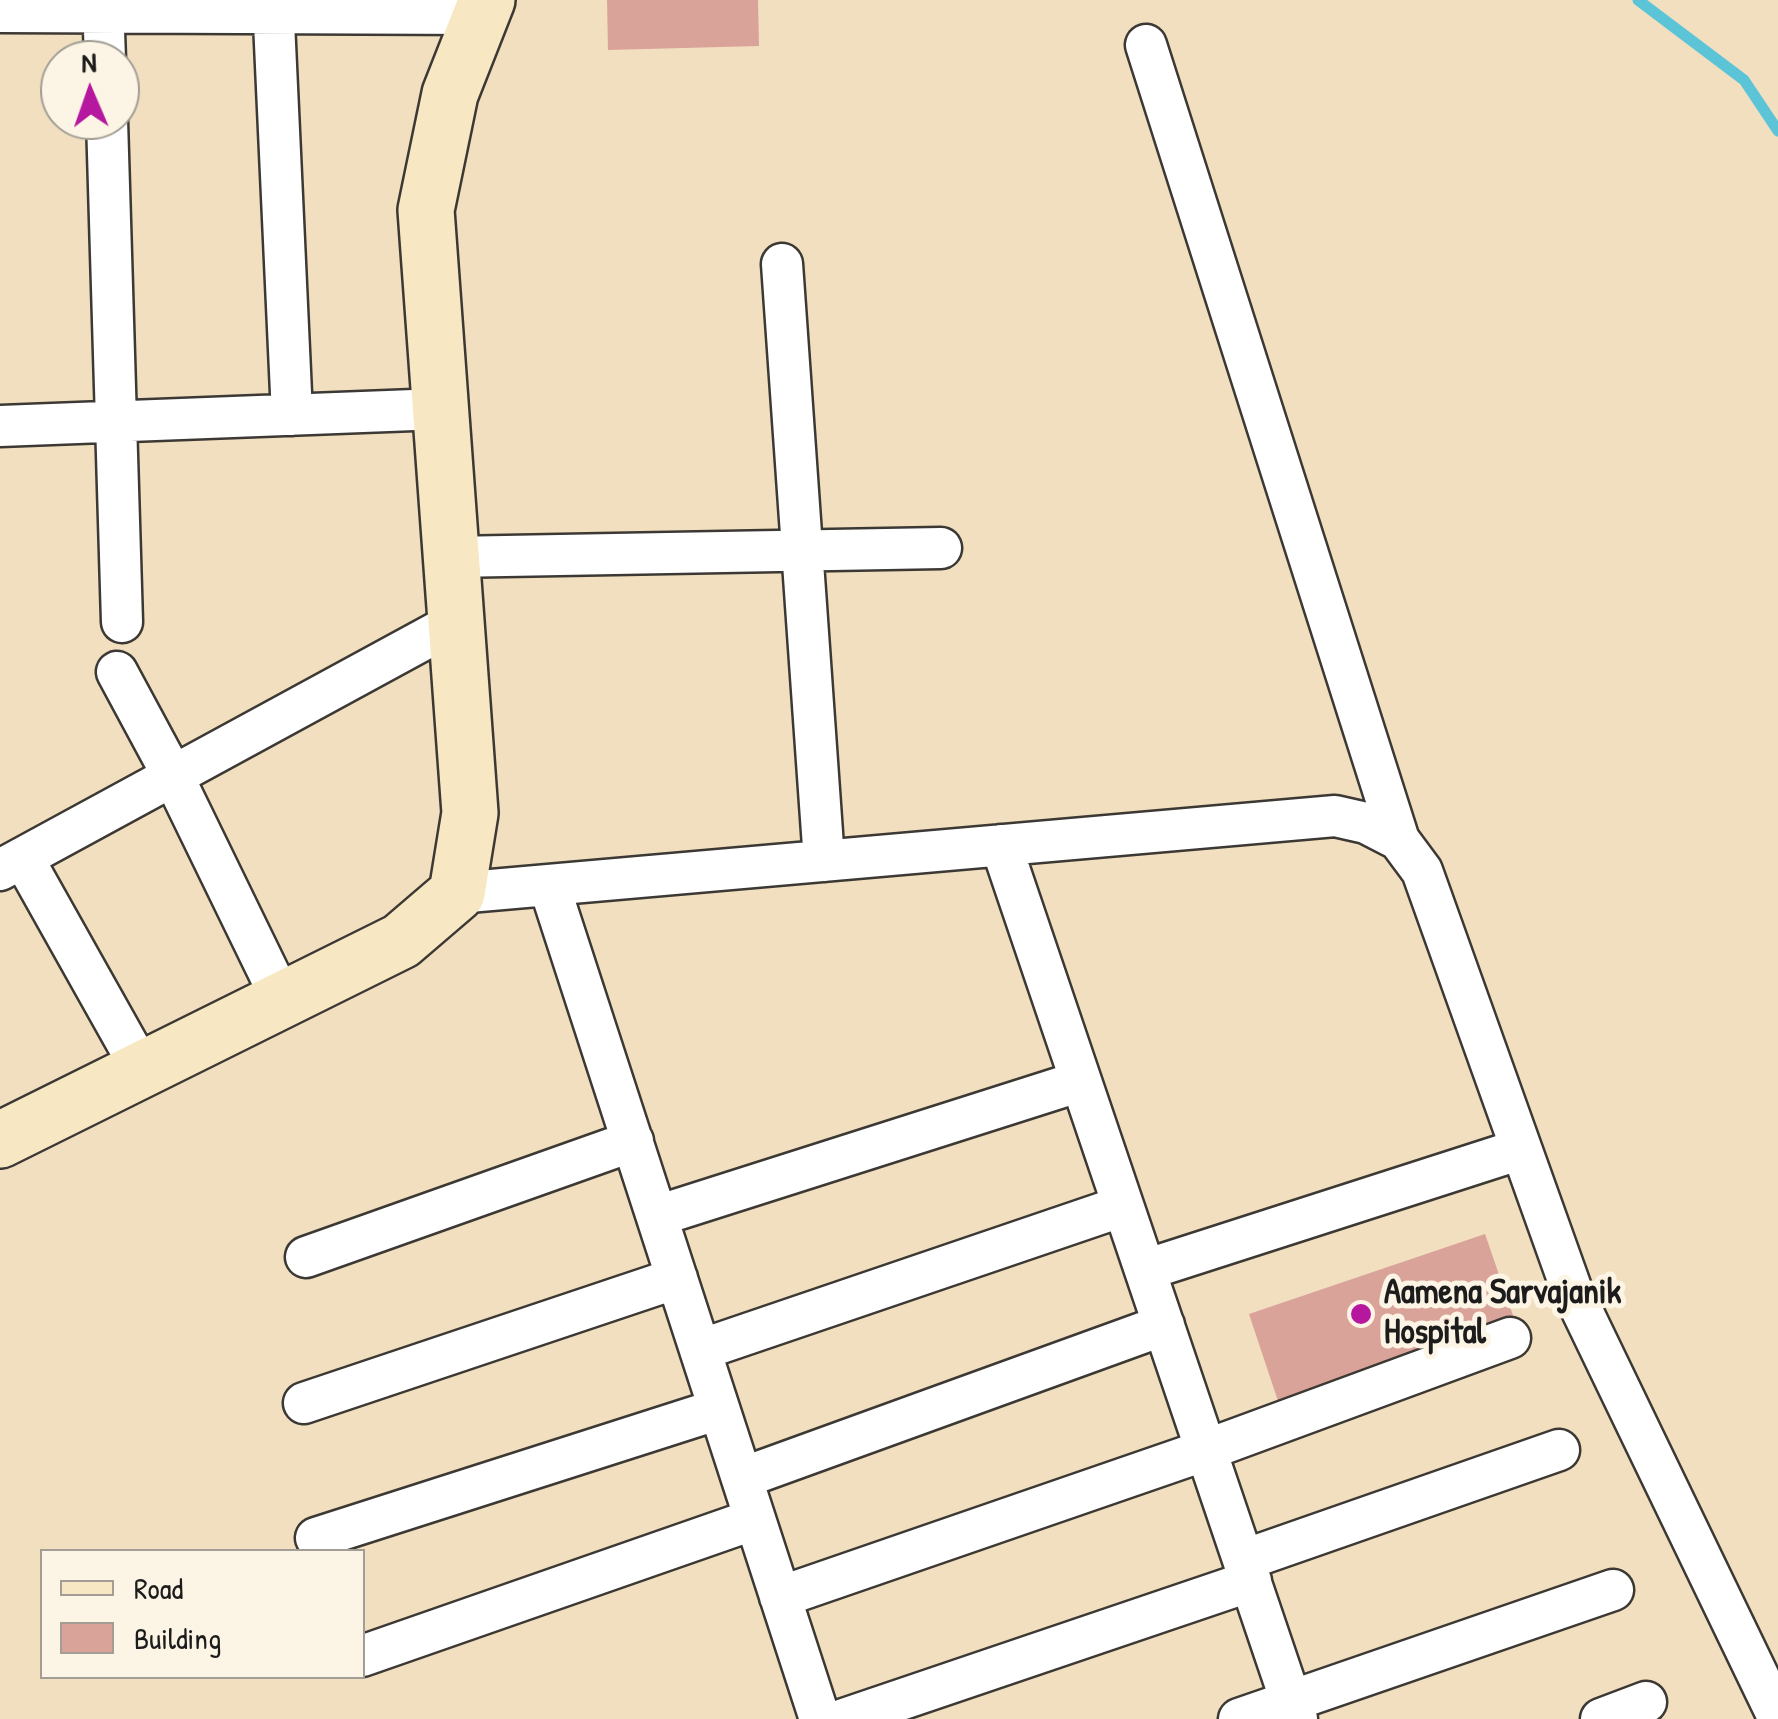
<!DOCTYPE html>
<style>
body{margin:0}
#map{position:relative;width:1778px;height:1719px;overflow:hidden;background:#f1dfbf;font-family:"Patrick Hand",sans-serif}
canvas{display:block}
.legend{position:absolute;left:40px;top:1549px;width:325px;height:130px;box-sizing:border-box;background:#fcf5e5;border:2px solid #a29e95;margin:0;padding:12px 18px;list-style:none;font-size:30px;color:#1c1c1c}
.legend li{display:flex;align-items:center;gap:20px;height:50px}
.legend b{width:50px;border:2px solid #a29e95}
.north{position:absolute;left:40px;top:40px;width:100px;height:100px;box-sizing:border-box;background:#fcf5e5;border:2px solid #a29e95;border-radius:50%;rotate:358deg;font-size:28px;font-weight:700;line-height:40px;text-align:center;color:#1c1c1c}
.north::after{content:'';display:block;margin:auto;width:35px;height:45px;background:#b5179e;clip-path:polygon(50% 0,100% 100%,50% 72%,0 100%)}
</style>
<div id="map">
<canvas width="1778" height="1719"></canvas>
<ul class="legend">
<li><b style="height:12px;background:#f7e8c3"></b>Road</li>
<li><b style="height:28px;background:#daa39a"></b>Building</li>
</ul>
<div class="north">N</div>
</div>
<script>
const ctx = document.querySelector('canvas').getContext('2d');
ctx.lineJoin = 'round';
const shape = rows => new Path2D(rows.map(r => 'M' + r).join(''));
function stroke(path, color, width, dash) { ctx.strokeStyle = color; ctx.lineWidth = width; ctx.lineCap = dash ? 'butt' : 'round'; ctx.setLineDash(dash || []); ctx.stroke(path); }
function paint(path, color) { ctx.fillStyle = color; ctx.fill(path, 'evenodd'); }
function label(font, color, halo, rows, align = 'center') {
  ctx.font = font + ' "Patrick Hand",sans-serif'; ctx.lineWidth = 10; ctx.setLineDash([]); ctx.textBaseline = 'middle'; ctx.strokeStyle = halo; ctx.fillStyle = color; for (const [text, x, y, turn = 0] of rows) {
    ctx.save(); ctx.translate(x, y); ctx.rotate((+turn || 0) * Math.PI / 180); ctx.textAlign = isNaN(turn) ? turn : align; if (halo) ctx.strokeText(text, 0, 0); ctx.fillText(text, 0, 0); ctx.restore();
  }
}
const stream = shape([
 [1638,0,1744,80,1778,131]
]);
const building = shape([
 [607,0,758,0,759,46,608,50],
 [1485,1234,1516,1324,1279,1404,1249,1314]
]);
const street = shape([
 [103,0,105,60],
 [273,0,292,415],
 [0,12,482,14],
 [1146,45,1399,840],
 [107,120,122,622],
 [782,264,824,861],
 [0,426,440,409],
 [451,557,941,548],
 [117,672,173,776,282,1000],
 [1001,845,1297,1719],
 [23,858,142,1070],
 [0,870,456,622],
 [549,885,820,1719],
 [457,893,1335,816,1366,823,1399,840,1422,871,1571,1288,1778,1717],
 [657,1216,1081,1081],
 [306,1257,633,1141],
 [1145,1270,1521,1149],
 [700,1350,1123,1206],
 [304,1403,677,1278],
 [742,1478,1164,1325],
 [316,1538,719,1409],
 [1244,1560,1559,1450],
 [780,1597,1206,1450,1510,1338],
 [362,1656,755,1519],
 [844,1719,1251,1581],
 [1239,1719,1613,1590],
 [1601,1719,1646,1702]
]);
const secondary = shape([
 [0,1140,401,941,457,893,470,813,426,210,450,94,487,0]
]);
const markers = [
 [1361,1314,12,"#b5179e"]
];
const poiNames = [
 ["Aamena Sarvajanik",1384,1294],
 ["Hospital",1384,1334]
];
stroke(stream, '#5bc5d7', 11);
paint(building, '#daa39a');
stroke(street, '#3c3934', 45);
stroke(secondary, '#3c3934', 60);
stroke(street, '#fff', 40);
stroke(secondary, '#f7e8c3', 55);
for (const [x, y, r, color] of markers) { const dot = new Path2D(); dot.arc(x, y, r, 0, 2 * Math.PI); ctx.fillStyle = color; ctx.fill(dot); stroke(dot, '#fcf5e5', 4); }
label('bold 35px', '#1c1c1c', '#fcf5e5', poiNames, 'left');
</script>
